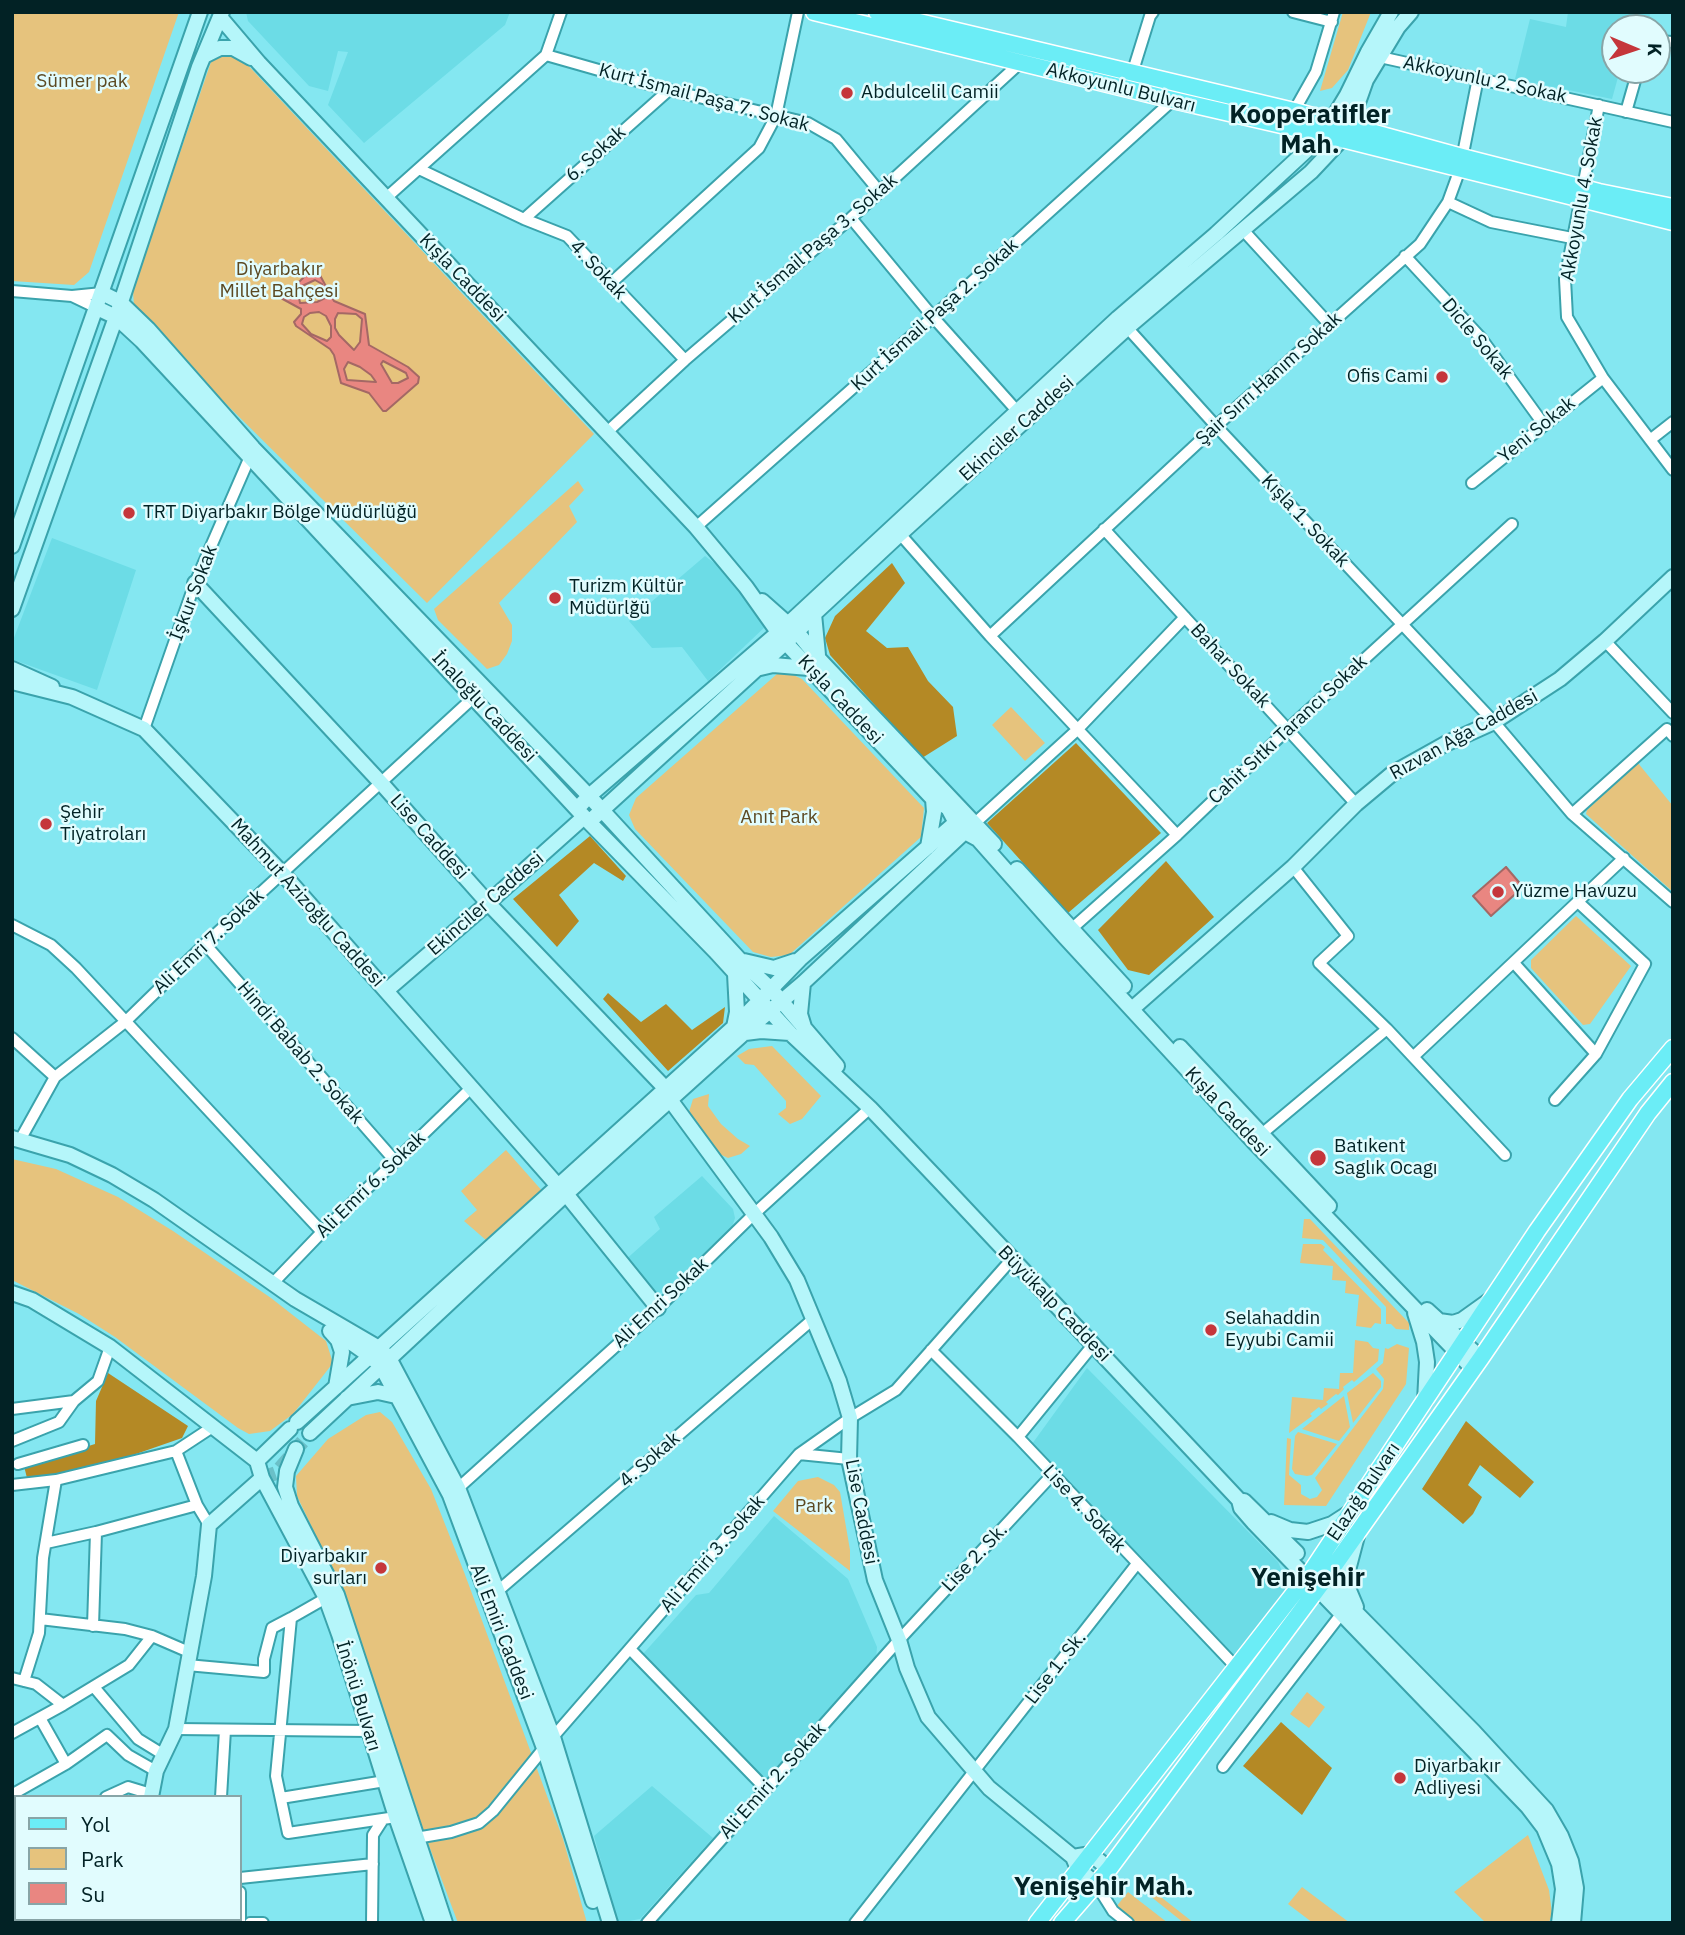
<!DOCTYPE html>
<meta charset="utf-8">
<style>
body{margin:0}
#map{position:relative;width:1685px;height:1935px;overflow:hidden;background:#84e7f1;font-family:"IBM Plex Sans",sans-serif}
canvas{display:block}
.frame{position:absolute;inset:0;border:14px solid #022225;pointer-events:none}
.legend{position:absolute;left:14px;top:1795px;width:228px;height:126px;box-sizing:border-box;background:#e1fcfe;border:2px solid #88a5a7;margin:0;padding:9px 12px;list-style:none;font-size:21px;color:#022225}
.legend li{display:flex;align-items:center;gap:14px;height:35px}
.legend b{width:35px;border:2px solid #88a5a7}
.north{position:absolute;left:1601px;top:14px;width:70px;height:70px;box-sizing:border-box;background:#e1fcfe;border:2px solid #88a5a7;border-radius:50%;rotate:92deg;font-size:19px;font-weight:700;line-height:28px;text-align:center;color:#022225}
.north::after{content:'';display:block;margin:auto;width:24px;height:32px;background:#c5363b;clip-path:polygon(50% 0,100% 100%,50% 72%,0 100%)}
</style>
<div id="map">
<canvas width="1685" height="1935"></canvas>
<div class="frame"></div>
<ul class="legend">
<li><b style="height:9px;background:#6bedf6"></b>Yol</li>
<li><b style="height:19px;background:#e6c37d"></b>Park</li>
<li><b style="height:19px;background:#e98681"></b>Su</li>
</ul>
<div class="north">K</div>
</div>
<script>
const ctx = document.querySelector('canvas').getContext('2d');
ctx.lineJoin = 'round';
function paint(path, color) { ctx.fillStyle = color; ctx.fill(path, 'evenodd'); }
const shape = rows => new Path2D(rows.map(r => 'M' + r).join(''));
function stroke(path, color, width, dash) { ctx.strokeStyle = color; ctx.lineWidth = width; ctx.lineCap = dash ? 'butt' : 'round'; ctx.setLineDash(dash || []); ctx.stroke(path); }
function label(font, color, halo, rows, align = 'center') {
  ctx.font = font + ' "IBM Plex Sans",sans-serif'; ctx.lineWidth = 5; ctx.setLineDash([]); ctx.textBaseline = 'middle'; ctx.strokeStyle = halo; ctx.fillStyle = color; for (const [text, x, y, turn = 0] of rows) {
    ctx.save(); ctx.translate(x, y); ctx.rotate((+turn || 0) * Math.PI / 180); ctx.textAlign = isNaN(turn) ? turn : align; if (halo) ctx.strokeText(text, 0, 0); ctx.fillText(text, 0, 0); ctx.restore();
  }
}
const built = shape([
 [246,12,510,12,505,25,364,143,328,105,348,52,338,51,328,91,309,86,248,21],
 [1568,12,1650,12,1649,28,1615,28,1615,70,1620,70,1612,99,1515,79,1530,19,1566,27],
 [52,538,136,570,97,690,14,660,12,643],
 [705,556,746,587,767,625,708,681,682,647,652,648,629,621],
 [702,1176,733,1209,735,1218,732,1227,664,1293,651,1291,623,1262,660,1229,654,1217],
 [1087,1368,1278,1562,1286,1580,1284,1595,1237,1659,1032,1444],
 [774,1516,848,1579,877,1647,876,1659,765,1780,642,1655,696,1595,709,1593],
 [652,1786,713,1838,640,1919,618,1923,594,1836]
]);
const green = shape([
 [12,12,179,12,89,272,74,285,12,281],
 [1343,12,1371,12,1348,70,1332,88,1320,91],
 [230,54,243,60,594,434,427,603,216,394,134,307,133,290,212,59],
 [578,481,584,490,569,506,577,522,499,603,512,625,512,641,507,654,499,665,487,669,438,620,434,609],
 [777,674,791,674,802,679,924,808,921,837,789,955,771,957,753,952,635,829,629,815,636,798],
 [1011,707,1045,743,1025,761,992,725],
 [1638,763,1673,806,1673,892,1586,814,1587,810],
 [1576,916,1631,966,1590,1024,1583,1025,1531,968,1531,960],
 [772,1046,821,1096,802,1119,790,1124,778,1114,786,1108,786,1101,754,1065,745,1064,737,1056,749,1049],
 [709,1094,708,1106,721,1124,738,1139,750,1146,741,1154,728,1158,713,1151,694,1131,689,1112,693,1099],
 [506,1150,544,1193,487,1241,464,1221,477,1210,461,1191],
 [12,1159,56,1169,118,1197,173,1231,271,1298,326,1341,333,1363,293,1414,270,1431,249,1434,238,1428,115,1337,79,1314,12,1280],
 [1304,1219,1310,1219,1409,1323,1409,1330,1396,1329,1391,1324,1386,1324,1386,1307,1323,1240,1302,1238],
 [1303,1244,1321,1244,1325,1247,1323,1250,1381,1309,1381,1324,1375,1323,1371,1328,1356,1326,1359,1295,1345,1293,1346,1281,1332,1280,1333,1266,1300,1263],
 [1355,1340,1368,1342,1373,1348,1379,1349,1378,1361,1354,1382,1352,1380,1343,1387,1344,1389,1338,1395,1336,1394,1326,1402,1328,1404,1321,1409,1319,1407,1310,1414,1312,1416,1289,1433,1292,1397,1323,1400,1324,1388,1339,1389,1340,1373,1353,1373],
 [1397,1344,1409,1348,1406,1384,1326,1506,1284,1505,1287,1438,1291,1439,1289,1475,1301,1485,1301,1494,1310,1499,1317,1497,1322,1490,1315,1478,1383,1389,1384,1379,1376,1369,1383,1363,1385,1348,1388,1349],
 [1373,1373,1381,1381,1381,1387,1353,1423,1347,1393],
 [1344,1396,1350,1427,1339,1441,1302,1429],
 [380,1412,392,1422,431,1489,464,1572,563,1839,587,1923,458,1923,419,1819,349,1605,297,1496,296,1476,328,1439,366,1415],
 [1298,1432,1337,1444,1312,1475,1307,1476,1295,1474,1292,1469,1295,1436],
 [818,1477,834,1485,840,1492,850,1550,850,1571,773,1511,798,1481],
 [1307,1692,1325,1707,1309,1728,1290,1714],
 [1528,1835,1549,1890,1552,1913,1549,1923,1486,1923,1454,1892],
 [1138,1879,1194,1923,1184,1923,1135,1884],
 [1302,1887,1350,1923,1313,1923,1288,1904],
 [1128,1892,1168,1923,1136,1923,1116,1907]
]);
const forest = shape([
 [892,563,905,583,866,631,887,648,908,647,928,681,953,707,957,736,922,758,830,655,825,638,835,616],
 [1076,743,1161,833,1068,913,987,823],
 [590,836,626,876,623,881,594,863,559,895,579,921,557,947,513,899],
 [1166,861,1214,917,1149,975,1128,970,1098,930],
 [608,993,641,1022,666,1004,692,1030,725,1007,723,1023,668,1071,603,999],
 [108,1373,188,1426,182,1438,110,1463,53,1476,27,1478,24,1466,95,1444,96,1401],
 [1466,1421,1534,1482,1520,1498,1480,1465,1468,1485,1482,1497,1473,1514,1463,1524,1422,1489],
 [1281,1722,1332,1768,1302,1815,1243,1766]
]);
const water = shape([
 [316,268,334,301,365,314,369,345,408,367,419,377,418,383,386,411,383,411,369,393,341,383,334,355,330,349,296,326,294,322,301,314,301,309,279,297,281,292,294,287,310,271,316,268],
 [315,280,322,284,325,298,317,302,300,303,298,292,302,286,315,280],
 [319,312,326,316,331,326,331,337,327,341,311,334,302,324,304,317,310,313,319,312],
 [338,313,356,314,362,319,360,342,354,350,339,335,335,328,335,319,338,313],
 [383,361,406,373,408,378,398,383,392,383,381,364,383,361],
 [348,362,360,367,371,375,376,382,347,380,344,369,348,362],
 [1506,867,1523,887,1491,916,1473,896,1506,867]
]);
const secondaryTunnel = shape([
 [262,1478,276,1473,310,1433]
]);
const street = shape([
 [1293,12,1332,22],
 [1657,41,1673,42],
 [546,55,669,90,808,123,836,139,879,191],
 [1380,57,1673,122],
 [1132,74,1150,16,1153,12],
 [1599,105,1565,279,1567,317,1603,378,1673,470],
 [1294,111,1316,72,1334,12],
 [1626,112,1638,70],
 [419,169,524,219,567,236,685,360],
 [386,198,546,55,561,12],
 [1448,202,1491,222,1572,238],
 [851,218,933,317,1018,412],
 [524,219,669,90],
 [1243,230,1329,324],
 [1405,256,1481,338,1544,425],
 [610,284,759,148,776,116,798,12],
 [12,291,72,296,97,308],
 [72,296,102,293],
 [1123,323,1216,426,1494,722,1572,814,1673,902],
 [606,433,685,360,851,218,1020,63],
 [1650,440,1673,422],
 [1472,483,1603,378],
 [696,527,933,317,1173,100],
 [1104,529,1356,804],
 [900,534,990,636,1177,835],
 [990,636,1216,426,1420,244,1448,202,1460,169,1478,78],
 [1605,641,1673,713],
 [144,729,195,583,249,459],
 [1572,814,1667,729,1673,736],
 [975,823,1077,730,1185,617],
 [1293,867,1348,936,1319,963,1387,1029],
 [1578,902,1645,964,1596,1054],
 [12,925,51,945,76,968,322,1232],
 [1068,932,1177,835,1288,729,1512,524],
 [205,944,395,1161],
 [1514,963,1596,1054,1555,1100],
 [12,1038,55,1077],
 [1414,1056,1624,858],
 [1258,1137,1387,1029,1505,1155],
 [20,1140,55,1077,125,1022,205,944,474,697],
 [273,1283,322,1232,471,1088],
 [931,1350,1018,1437,1236,1667],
 [12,1409,74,1401,98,1381,110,1347],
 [1018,1437,1093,1345],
 [12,1441,59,1422,74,1401],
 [176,1451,197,1505],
 [799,1454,849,1459],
 [18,1464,83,1445],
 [12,1485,56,1480,176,1451,214,1426],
 [455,1491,658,1308,754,1214,870,1108],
 [46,1543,96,1532],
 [492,1596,812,1320],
 [326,1598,291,1618,276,1776,288,1833,396,1817],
 [40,1619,125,1629,152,1636,189,1652],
 [93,1626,96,1532,197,1505,209,1525],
 [630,1649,766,1789],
 [187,1665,264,1672,264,1659,272,1628,291,1618],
 [12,1678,36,1684,63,1705,129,1665,152,1636],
 [24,1681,39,1633,43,1558,56,1480],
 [94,1687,138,1739,164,1755],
 [40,1718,66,1764,107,1735,128,1755,156,1771],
 [176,1729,369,1731],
 [12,1733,63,1705],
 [1223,1767,1342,1613],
 [13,1794,66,1764],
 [106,1797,128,1787,151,1794],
 [221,1797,225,1730],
 [281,1798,385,1781],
 [416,1838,451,1832,479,1823,493,1811,553,1737,799,1454,850,1418,896,1390,1011,1260],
 [240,1878,373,1864],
 [1096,1884,1113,1911,1128,1923],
 [12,1888,16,1887],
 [240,1892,240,1923],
 [250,1923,263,1923],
 [372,1923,373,1835,382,1821],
 [647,1923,899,1640,1052,1475],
 [855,1923,1136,1565]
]);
const secondary = shape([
 [220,17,259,63,696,527,746,587,785,642,933,799,948,808,956,823,965,832,978,839,1064,936,1253,1141,1473,1369],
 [204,56,220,48,233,48,251,58],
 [102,293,120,302,148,329,253,448,589,796,740,960,771,989,837,1066],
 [97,308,116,317,142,341,589,822,715,951,790,1033,870,1108,945,1187,1239,1500,1241,1508,1254,1523,1528,1807,1544,1828,1559,1864,1563,1889,1559,1923],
 [12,546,200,12],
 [195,583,382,784,488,903,665,1088],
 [762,601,797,632,820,660,994,844],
 [12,609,116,317,199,67,222,12],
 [814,614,818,655],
 [12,669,52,687],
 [756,669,773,665,809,668],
 [12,682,72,697,144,729,283,874,558,1186],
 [577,809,589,796,788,624,1118,318,1216,234,1323,135,1347,95,1368,52,1391,12],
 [589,822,797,632,814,614,900,534,1127,328,1311,172,1342,139,1349,128,1366,80,1398,27,1411,12],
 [928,847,934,812,933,799],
 [1017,869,1124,986],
 [744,961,774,968,795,961],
 [803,983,800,1014,804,1027],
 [387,990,488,903,584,817],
 [1132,1009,1293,867,1356,804,1393,773,1445,744,1494,722,1560,679,1605,641,1673,577],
 [734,1027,737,1012,735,974],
 [745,1033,761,1031,790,1033],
 [1180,1047,1329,1206],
 [671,1101,771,1237,797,1280,839,1381,850,1418,849,1459,875,1580,899,1640,907,1668,928,1717,989,1788,1073,1857],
 [12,1138,70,1155,112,1175,154,1200,295,1299,379,1348,389,1358,458,1488,553,1737,610,1923],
 [566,1194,658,1308],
 [12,1293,32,1300,110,1347,257,1461,262,1478,326,1598,339,1634,396,1817,433,1923],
 [1427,1310,1439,1321,1453,1323,1462,1320,1490,1300],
 [1415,1313,1424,1342,1427,1362,1425,1401],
 [1440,1322,1481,1358],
 [330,1331,338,1340,342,1352,336,1387],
 [336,1332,370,1356,381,1366,450,1495,544,1748,593,1901],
 [347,1398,378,1392,396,1396],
 [297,1422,734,1027,800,959,962,817],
 [310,1433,566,1194,744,1033,803,983,971,826],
 [296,1449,287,1471,285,1487,291,1506,337,1595,445,1923],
 [257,1461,290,1429],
 [1244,1501,1297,1553],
 [1271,1522,1290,1530,1308,1532,1332,1524,1349,1513],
 [1316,1572,1474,1732,1546,1810,1561,1836,1571,1861,1576,1888,1573,1923],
 [1356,1607,1348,1588,1347,1574,1357,1536],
 [151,1797,156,1771,176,1729,204,1576,209,1525,262,1478],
 [1096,1884,1078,1869,1073,1857,1091,1854,1109,1869],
 [115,1923,116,1919]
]);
const primary = shape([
 [814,12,1173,100,1342,139,1673,222],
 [877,12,1294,111,1462,157,1599,192,1673,207],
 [1037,1923,1313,1569,1537,1231,1630,1099,1673,1048],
 [1062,1923,1109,1869,1324,1580,1481,1358,1648,1113,1673,1082]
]);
const markers = [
 [847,93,7,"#c5363b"],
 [1442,377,7,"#c5363b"],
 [129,513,7,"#c5363b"],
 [555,598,7,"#c5363b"],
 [46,824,7,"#c5363b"],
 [1498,892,7,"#c5363b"],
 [1318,1158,9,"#c5363b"],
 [1211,1330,7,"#c5363b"],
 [381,1568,7,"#c5363b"],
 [1400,1778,7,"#c5363b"]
];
const streetNames = [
 ["Akkoyunlu 2. Sokak",1485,80,12],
 ["Akkoyunlu Bulvarı",1121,88,14],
 ["Kurt İsmail Paşa 7. Sokak",704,98,15],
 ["6. Sokak",596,154,-42],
 ["Akkoyunlu 4. Sokak",1582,199,-80],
 ["Kurt İsmail Paşa 3. Sokak",813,249,-41],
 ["4. Sokak",598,270,47],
 ["Kışla Caddesi",462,278,46],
 ["Kurt İsmail Paşa 2. Sokak",935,315,-42],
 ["Dicle Sokak",1477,339,50],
 ["Şair Sırrı Hanım Sokak",1269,379,-42],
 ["Ekinciler Caddesi",1017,429,-42],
 ["Yeni Sokak",1537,430,-39],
 ["Kışla 1. Sokak",1305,521,47],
 ["İşkur Sokak",194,593,-69],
 ["Bahar Sokak",1230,666,47],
 ["Kışla Caddesi",840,700,47],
 ["İnaloğlu Caddesi",484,707,47],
 ["Cahit Sıtkı Tarancı Sokak",1288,730,-43],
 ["Rızvan Ağa Caddesi",1464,735,-29],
 ["Lise Caddesi",429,837,48],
 ["Mahmut Azizoğlu Caddesi",307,903,48],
 ["Ekinciler Caddesi",486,904,-41],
 ["Ali Emri 7. Sokak",209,942,-43],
 ["Hindi Babab 2. Sokak",300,1053,49],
 ["Kışla Caddesi",1227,1112,47],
 ["Ali Emri 6. Sokak",371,1185,-44],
 ["Ali Emri Sokak",661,1303,-43],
 ["Büyükalp Caddesi",1054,1304,46],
 ["4. Sokak",650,1460,-41],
 ["Elazığ Bulvarı",1364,1492,-56],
 ["Lise 4. Sokak",1084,1509,47],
 ["Lise Caddesi",861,1512,79],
 ["Ali Emiri 3. Sokak",713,1554,-49],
 ["Lise 2. Sk.",975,1558,-47],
 ["Ali Emiri Caddesi",501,1632,69],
 ["Lise 1. Sk.",1056,1668,-52],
 ["İnönü Bulvarı",358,1696,73],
 ["Ali Emiri 2. Sokak",773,1781,-48]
];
const parkNames = [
 ["Sümer pak",82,82],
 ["Diyarbakır",279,270],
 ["Millet Bahçesi",279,292],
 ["Anıt Park",779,818],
 ["Park",814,1507]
];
const poiNames = [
 ["Abdulcelil Camii",861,93],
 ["Ofis Cami",1428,377,"right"],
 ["TRT Diyarbakır Bölge Müdürlüğü",143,513],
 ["Turizm Kültür",569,587],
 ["Müdürlğü",569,609],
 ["Şehir",60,813],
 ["Tiyatroları",60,835],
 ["Yüzme Havuzu",1512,892],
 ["Batıkent",1334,1147],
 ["Saglık Ocagı",1334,1169],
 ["Selahaddin",1225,1319],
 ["Eyyubi Camii",1225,1341],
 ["Diyarbakır",367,1557,"right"],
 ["surları",367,1579,"right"],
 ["Diyarbakır",1414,1767],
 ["Adliyesi",1414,1789]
];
const districtNames = [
 ["Kooperatifler",1310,115],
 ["Mah.",1310,145],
 ["Yenişehir",1308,1578],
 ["Yenişehir Mah.",1104,1887]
];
paint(built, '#6cdce6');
paint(green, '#e6c37d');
paint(forest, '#b48925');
paint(water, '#e98681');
stroke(water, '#a46865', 2);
stroke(secondaryTunnel, '#6ac0c8', 14, [14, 7]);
stroke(street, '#3aa3ac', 14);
stroke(secondary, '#3aa3ac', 18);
stroke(primary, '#fff', 19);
stroke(street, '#fff', 10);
stroke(secondary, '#b5f6fa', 14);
stroke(primary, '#6bedf6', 16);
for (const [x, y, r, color] of markers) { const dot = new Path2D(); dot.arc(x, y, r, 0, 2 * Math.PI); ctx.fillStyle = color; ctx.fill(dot); stroke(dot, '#e1fcfe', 2.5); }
label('19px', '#022225', '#e1fcfe', streetNames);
label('19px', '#5c4922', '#e1fcfe', parkNames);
label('19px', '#022225', '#e1fcfe', poiNames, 'left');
label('bold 26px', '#022225', '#e1fcfe', districtNames);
</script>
